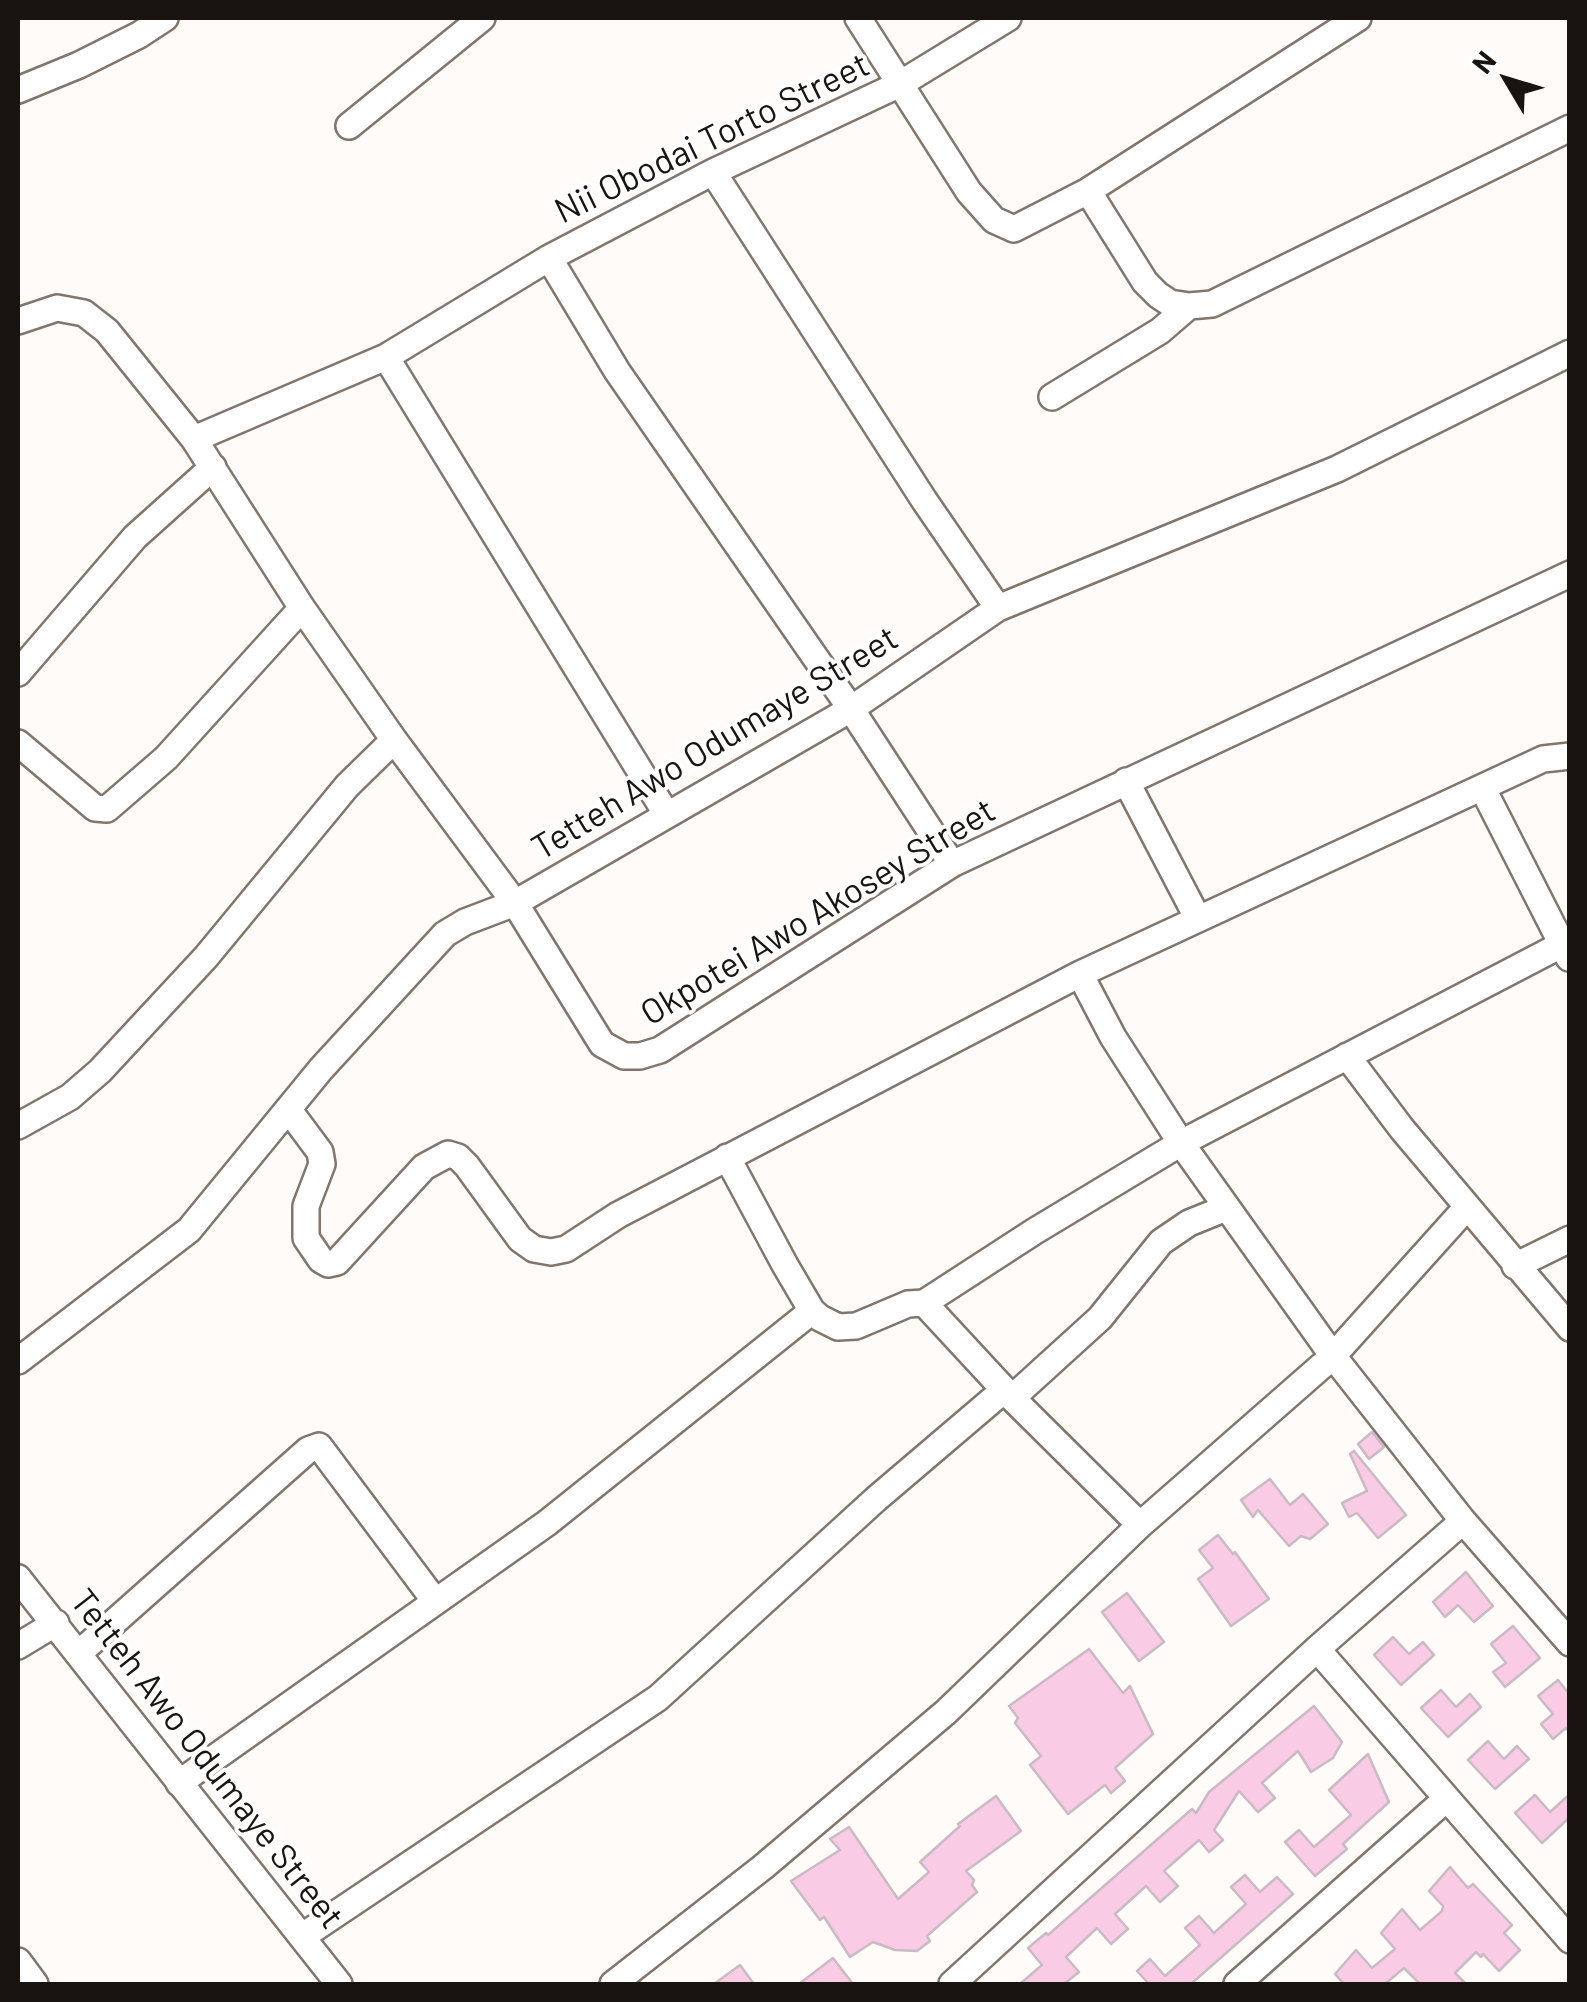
<!DOCTYPE html>
<style>
body{margin:0}
#map{position:relative;width:1587px;height:2002px;overflow:hidden;background:#fefbf9;font-family:Barlow,sans-serif}
canvas{display:block}
.frame{position:absolute;inset:0;border:20px solid #191410;pointer-events:none}
.north{position:absolute;left:1457px;top:30px;width:100px;height:100px;-webkit-text-stroke:8px #fff;paint-order:stroke;rotate:308deg;font-size:28px;font-weight:700;line-height:40px;text-align:center;color:#191410}
.north::after{content:'';display:block;margin:auto;width:35px;height:45px;background:#191410;clip-path:polygon(50% 0,100% 100%,50% 72%,0 100%)}
</style>
<div id="map">
<canvas width="1587" height="2002"></canvas>
<div class="frame"></div>
<div class="north">N</div>
</div>
<script>
const ctx = document.querySelector('canvas').getContext('2d');
ctx.lineJoin = 'round';
function paint(path, color) { ctx.fillStyle = color; ctx.fill(path, 'evenodd'); }
const shape = rows => new Path2D(rows.map(r => 'M' + r).join(''));
function stroke(path, color, width, dash) { ctx.strokeStyle = color; ctx.lineWidth = width; ctx.lineCap = dash ? 'butt' : 'round'; ctx.setLineDash(dash || []); ctx.stroke(path); }
function label(font, color, halo, rows, align = 'center') {
  ctx.font = font + ' Barlow,sans-serif'; ctx.lineWidth = 8; ctx.setLineDash([]); ctx.textBaseline = 'middle'; ctx.strokeStyle = halo; ctx.fillStyle = color; for (const [text, x, y, turn = 0] of rows) {
    ctx.save(); ctx.translate(x, y); ctx.rotate((+turn || 0) * Math.PI / 180); ctx.textAlign = isNaN(turn) ? turn : align; if (halo) ctx.strokeText(text, 0, 0); ctx.fillText(text, 0, 0); ctx.restore();
  }
}
const building = shape([
 [1372,1432,1384,1447,1369,1459,1358,1444,1372,1432],
 [1354,1451,1406,1515,1378,1538,1357,1513,1349,1517,1342,1503,1367,1491,1350,1454,1354,1451],
 [1270,1479,1290,1505,1303,1494,1328,1524,1310,1539,1301,1536,1289,1546,1258,1510,1253,1517,1241,1500,1270,1479],
 [1218,1535,1233,1554,1235,1552,1269,1599,1231,1626,1198,1579,1213,1568,1199,1550,1218,1535],
 [1466,1572,1493,1606,1474,1622,1458,1605,1445,1617,1433,1602,1466,1572],
 [1127,1593,1164,1642,1139,1661,1102,1612,1127,1593],
 [1513,1626,1540,1658,1505,1687,1493,1672,1506,1663,1491,1644,1513,1626],
 [1393,1637,1409,1654,1423,1642,1434,1655,1401,1685,1374,1655,1393,1637],
 [1089,1649,1123,1693,1130,1686,1153,1734,1115,1768,1125,1781,1111,1793,1105,1785,1068,1814,1030,1765,1041,1756,1015,1723,1018,1718,1009,1706,1089,1649],
 [1558,1680,1570,1695,1570,1733,1566,1728,1553,1739,1541,1724,1553,1714,1538,1696,1558,1680],
 [1441,1690,1456,1707,1470,1694,1481,1707,1448,1737,1421,1708,1441,1690],
 [1314,1706,1342,1742,1333,1758,1311,1772,1298,1751,1262,1783,1275,1798,1258,1812,1239,1791,1214,1830,1223,1840,1209,1852,1199,1840,1164,1871,1178,1886,1160,1902,1146,1886,1115,1914,1128,1929,1111,1944,1097,1928,1066,1957,1079,1972,1064,1984,1020,1984,1042,1965,1028,1948,1046,1933,1048,1935,1192,1809,1196,1813,1209,1792,1314,1706],
 [1488,1741,1504,1759,1517,1746,1529,1759,1495,1789,1468,1760,1488,1741],
 [1368,1754,1389,1802,1343,1844,1347,1849,1315,1876,1285,1842,1299,1830,1314,1847,1351,1815,1329,1790,1368,1754],
 [1570,1794,1570,1817,1542,1843,1515,1813,1535,1795,1550,1812,1570,1794],
 [996,1796,1021,1831,966,1871,974,1880,972,1885,977,1892,927,1936,930,1941,917,1951,895,1950,873,1942,850,1957,824,1917,820,1920,791,1881,840,1850,830,1839,849,1827,898,1899,929,1872,920,1862,960,1826,958,1824,996,1796],
 [1450,1867,1468,1888,1473,1884,1512,1925,1504,1933,1520,1950,1499,1971,1483,1954,1481,1957,1476,1952,1455,1973,1466,1984,1420,1984,1404,1968,1385,1984,1344,1984,1335,1974,1356,1950,1372,1968,1395,1949,1381,1933,1402,1909,1420,1930,1442,1911,1443,1906,1429,1891,1450,1867],
 [1245,1875,1260,1892,1277,1877,1293,1894,1191,1984,1149,1984,1137,1971,1150,1959,1165,1976,1200,1945,1185,1928,1199,1916,1214,1933,1246,1904,1231,1887,1245,1875],
 [833,1958,853,1984,799,1984,833,1958],
 [740,1965,754,1984,714,1984,740,1965]
]);
const minor = shape([
 [858,18,969,192,994,220,1014,229,1088,191,1358,18],
 [18,90,79,65,139,35,165,18],
 [349,126,482,18],
 [713,172,924,500,998,608],
 [1088,191,1145,282,1158,295,1170,303,1189,306,1212,304,1570,128],
 [549,258,617,371,851,709,952,864],
 [18,321,57,308,84,313,107,331,194,439,302,608,394,740,515,903,602,1044,624,1056,640,1056,660,1050,952,864,1570,574],
 [386,357,667,815],
 [1052,397,1160,331,1189,306],
 [194,439,386,357,549,258,713,172,900,84,1008,18],
 [18,673,135,537,213,467],
 [18,743,95,808,107,809,166,758,302,608],
 [1126,781,1197,917],
 [1483,789,1569,958],
 [1080,974,1113,1037,1181,1143,1333,1356,1463,1521,1570,1643],
 [1347,1056,1402,1129,1570,1328],
 [288,1109,320,1152,322,1164,306,1206,306,1238,321,1260,328,1264,337,1262,424,1167,448,1154,458,1157,467,1166,520,1239,534,1249,551,1252,566,1249,618,1215,1080,974,1543,759,1570,756],
 [18,1126,70,1097,100,1071,206,957,347,786,394,740],
 [727,1157,785,1265,812,1311,820,1318,838,1327,856,1326,908,1304,924,1303],
 [1515,1266,1570,1239],
 [18,1361,189,1230,321,1069,445,934,465,922,515,903,851,709,998,608,1337,469,1570,353],
 [1012,1398,1100,1318,1161,1242,1189,1223,1226,1208],
 [1140,1525,1012,1398,924,1303,1035,1231,1181,1143,1563,944],
 [18,1578,339,1984],
 [18,1646,56,1623],
 [1317,1649,1570,1940],
 [78,1654,308,1450,319,1446,435,1601],
 [179,1783,547,1523,812,1311],
 [303,1936,658,1698,876,1499,1004,1390],
 [18,1961,35,1984],
 [613,1984,763,1867,946,1712,1140,1525,1333,1356,1467,1207],
 [952,1984,1317,1649,1463,1521],
 [1237,1984,1445,1800]
]);
const streetNames = [
 ["Nii Obodai Torto Street",712,138,-26],
 ["Tetteh Awo Odumaye Street",715,743,-31],
 ["Okpotei Awo Akosey Street",818,912,-31],
 ["Tetteh Awo Odumaye Street",207,1759,52]
];
paint(building, '#f9cbe5');
stroke(building, '#cabac3', 2.5);
stroke(minor, '#82756c', 30);
stroke(minor, '#fff', 25);
label('35px', '#191410', '#fff', streetNames);
</script>
